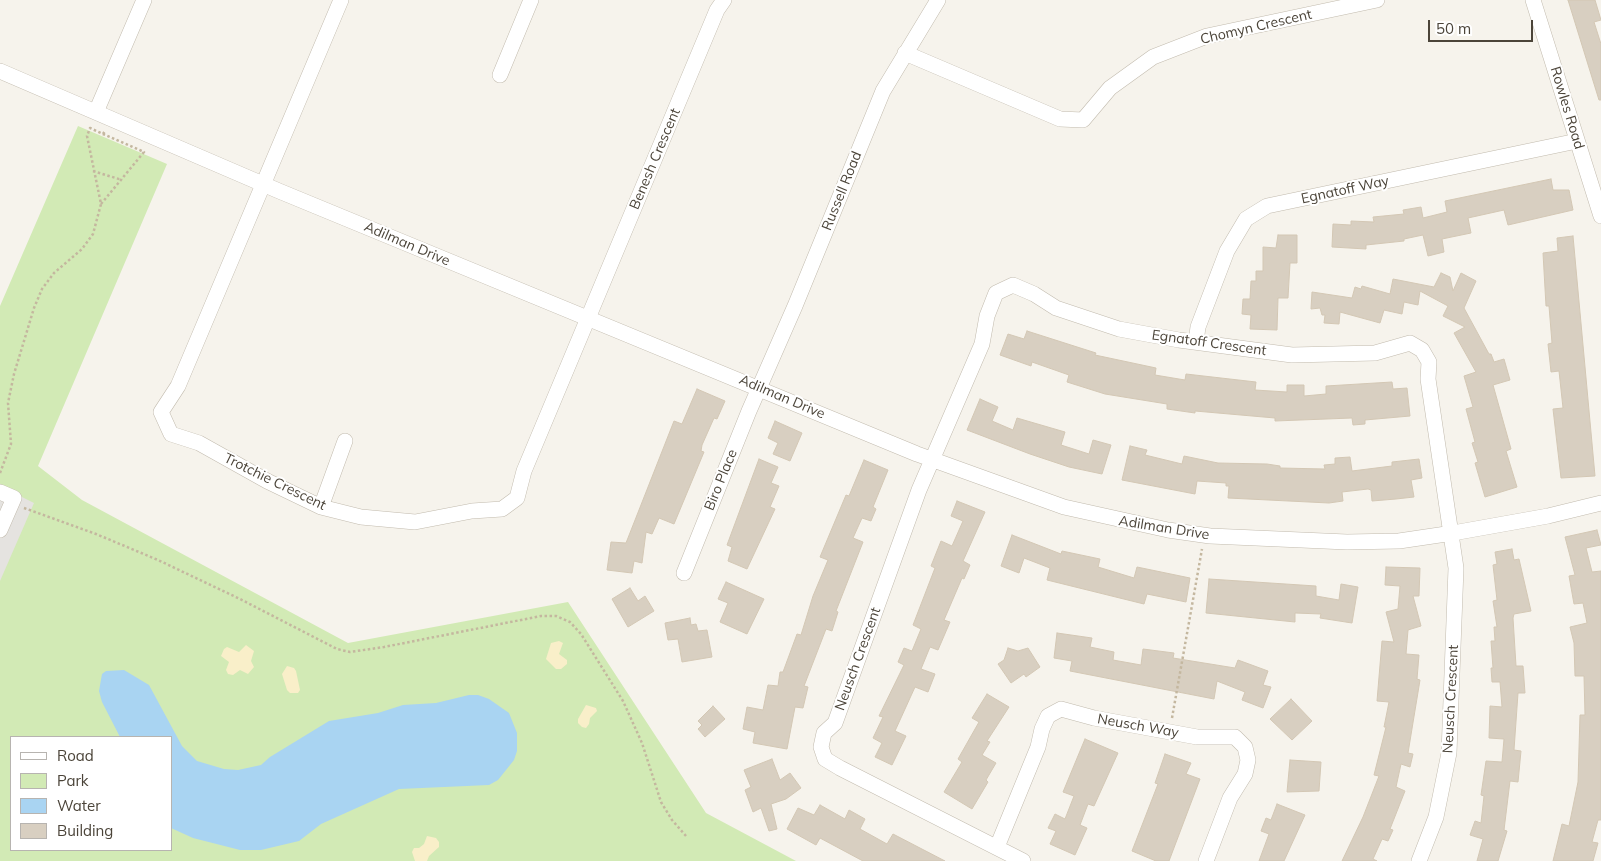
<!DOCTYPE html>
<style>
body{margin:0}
#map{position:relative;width:1601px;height:861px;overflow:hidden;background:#f6f3ec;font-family:Mulish,sans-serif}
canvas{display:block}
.legend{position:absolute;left:10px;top:736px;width:162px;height:115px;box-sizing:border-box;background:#fff;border:1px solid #b7b4b0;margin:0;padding:6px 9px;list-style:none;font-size:15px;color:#4b4439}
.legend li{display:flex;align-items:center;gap:10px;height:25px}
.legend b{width:25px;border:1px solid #b7b4b0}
.scale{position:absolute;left:1428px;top:20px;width:105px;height:22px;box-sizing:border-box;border:2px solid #4b4439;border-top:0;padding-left:6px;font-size:15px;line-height:18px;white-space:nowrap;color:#4b4439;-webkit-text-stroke:4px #fff;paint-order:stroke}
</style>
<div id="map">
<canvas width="1601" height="861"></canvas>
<ul class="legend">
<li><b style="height:6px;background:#fff"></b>Road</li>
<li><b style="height:14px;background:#d2eab5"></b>Park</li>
<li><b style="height:14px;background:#a9d4f2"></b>Water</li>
<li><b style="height:14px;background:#d8cfc1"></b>Building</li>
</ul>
<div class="scale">50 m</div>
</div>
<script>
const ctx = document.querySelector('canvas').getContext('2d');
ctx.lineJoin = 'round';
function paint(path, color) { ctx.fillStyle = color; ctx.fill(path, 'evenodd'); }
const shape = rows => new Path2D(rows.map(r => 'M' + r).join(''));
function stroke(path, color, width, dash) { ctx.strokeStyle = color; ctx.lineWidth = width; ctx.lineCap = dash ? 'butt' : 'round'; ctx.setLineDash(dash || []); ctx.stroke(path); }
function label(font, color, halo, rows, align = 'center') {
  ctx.font = font + ' Mulish,sans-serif'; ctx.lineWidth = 4; ctx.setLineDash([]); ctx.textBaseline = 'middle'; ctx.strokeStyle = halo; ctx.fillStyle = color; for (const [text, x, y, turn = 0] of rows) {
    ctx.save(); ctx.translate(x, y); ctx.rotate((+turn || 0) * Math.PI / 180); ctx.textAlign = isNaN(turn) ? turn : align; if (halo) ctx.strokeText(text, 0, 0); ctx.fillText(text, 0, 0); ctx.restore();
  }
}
const green = shape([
 [78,126,167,164,38,466,82,500,348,643,568,602,706,813,796,861,0,861,0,306],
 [11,737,171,737,171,850,11,850]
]);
const sand = shape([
 [559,641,563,643,559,654,567,660,567,664,561,669,556,669,546,659,551,643],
 [246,645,254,651,251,661,254,667,248,674,240,670,233,675,228,674,226,670,229,662,221,656,224,649,227,647,239,652],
 [287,666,294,668,296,671,300,690,298,693,290,693,287,690,282,674],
 [586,705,596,708,597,711,590,718,589,724,586,728,582,727,578,723,578,719],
 [427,836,436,838,439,842,439,847,429,856,427,861,415,861,412,852,414,848,419,848,424,844]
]);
const parking = shape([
 [0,486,34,503,0,581]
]);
const water = shape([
 [124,670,149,685,182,746,197,761,224,769,238,770,261,765,270,757,329,721,378,713,403,705,436,703,469,695,478,695,489,699,509,713,517,733,517,751,514,760,498,780,489,785,399,789,321,824,299,841,261,850,240,850,193,838,171,828,171,737,120,737,102,702,99,691,102,674,106,671]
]);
const building = shape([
 [1568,0,1595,0,1601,20,1594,22,1601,44,1601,100,1599,100,1568,0],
 [1551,179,1553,190,1569,190,1573,210,1508,225,1504,210,1468,218,1471,233,1442,239,1444,252,1428,256,1423,235,1404,239,1404,241,1366,245,1366,249,1332,247,1333,224,1351,225,1351,221,1374,222,1373,217,1404,214,1403,210,1421,207,1423,218,1447,212,1445,201,1551,179],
 [1278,235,1297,235,1297,263,1290,263,1288,298,1278,298,1277,330,1250,329,1251,315,1242,314,1243,299,1250,299,1251,281,1256,281,1256,271,1263,271,1263,247,1276,248,1278,235],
 [1573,236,1595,476,1561,478,1553,409,1563,408,1559,371,1551,372,1548,344,1552,343,1549,306,1546,306,1543,253,1558,251,1557,238,1573,236],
 [1441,273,1450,277,1453,291,1461,273,1476,281,1464,308,1489,354,1491,354,1494,362,1504,359,1510,380,1493,385,1511,449,1506,451,1517,487,1485,497,1475,463,1478,462,1472,443,1475,442,1466,409,1473,407,1464,376,1476,372,1454,333,1465,327,1443,316,1448,306,1420,291,1418,305,1404,302,1402,314,1384,310,1380,323,1340,312,1339,324,1324,323,1325,315,1322,315,1320,308,1311,309,1312,292,1352,298,1355,287,1361,289,1362,286,1390,294,1393,279,1434,287,1441,273],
 [1027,331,1096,353,1095,355,1156,368,1155,375,1185,380,1186,374,1256,382,1255,390,1287,392,1287,385,1304,385,1304,396,1326,394,1326,386,1392,382,1393,389,1407,388,1410,416,1365,420,1365,424,1353,425,1352,418,1275,421,1275,418,1195,411,1195,413,1167,409,1167,404,1105,394,1067,382,1069,375,1032,362,1031,366,1000,355,1008,334,1024,339,1027,331],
 [697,389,725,401,717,419,714,418,702,445,701,451,704,452,674,524,659,518,652,534,646,532,642,563,634,561,632,573,607,570,611,542,626,543,674,421,682,424,697,389],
 [980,399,998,407,992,421,1013,430,1017,418,1065,432,1061,445,1089,454,1093,440,1111,445,1102,474,1069,467,1030,454,967,430,980,399],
 [775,421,802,433,790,461,773,454,778,443,768,438,775,421],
 [1130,446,1147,450,1145,455,1182,464,1184,456,1218,463,1267,464,1280,466,1280,468,1325,469,1324,465,1335,464,1335,458,1350,457,1352,471,1392,466,1392,462,1419,459,1422,478,1411,480,1414,497,1396,499,1372,501,1371,490,1368,489,1342,492,1343,501,1329,503,1228,498,1229,486,1226,486,1226,483,1197,481,1195,494,1122,480,1130,446],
 [759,459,778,467,771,483,779,486,770,507,775,509,747,569,728,561,732,547,727,545,759,459],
 [864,460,888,470,873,507,876,509,871,521,862,518,853,538,863,542,836,611,838,612,832,631,826,629,804,686,808,687,803,708,795,707,787,749,753,743,755,732,743,729,747,707,763,710,768,685,778,686,780,672,783,672,797,634,801,635,813,596,828,560,820,557,846,495,849,496,864,460],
 [957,501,985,512,963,561,970,565,964,579,962,578,944,620,950,622,938,650,930,647,921,669,935,674,928,692,915,687,895,731,906,736,892,765,875,757,882,743,873,738,883,717,879,716,904,665,898,662,904,648,912,651,921,629,913,625,935,568,931,566,941,541,952,546,963,521,951,516,957,501],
 [1597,530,1601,545,1586,548,1592,572,1601,571,1601,820,1598,820,1592,842,1598,843,1593,861,1553,861,1562,824,1569,826,1578,782,1580,715,1585,715,1584,676,1575,676,1574,643,1570,627,1587,623,1583,603,1574,604,1569,576,1575,575,1565,537,1597,530],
 [1012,535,1061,554,1062,551,1100,559,1098,567,1134,578,1137,567,1190,578,1186,602,1147,594,1144,604,1047,580,1050,568,1024,558,1019,573,1001,566,1012,535],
 [1512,549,1514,560,1519,559,1531,611,1514,614,1513,618,1516,666,1523,666,1525,693,1518,693,1514,750,1521,751,1518,782,1510,781,1504,830,1507,831,1498,861,1477,861,1483,839,1470,835,1475,821,1481,823,1484,796,1481,795,1486,761,1502,762,1504,739,1489,738,1490,706,1502,707,1500,682,1492,682,1491,668,1493,668,1491,641,1495,641,1494,627,1497,627,1493,601,1497,600,1493,565,1497,564,1495,552,1512,549],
 [1386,567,1420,568,1419,596,1413,596,1421,626,1408,630,1406,654,1419,655,1417,679,1420,680,1408,753,1413,754,1410,767,1401,764,1396,787,1405,791,1390,829,1393,830,1388,841,1382,839,1373,859,1377,861,1342,861,1363,817,1379,776,1374,775,1386,727,1384,727,1389,702,1377,701,1382,641,1394,642,1386,612,1398,609,1400,586,1385,585,1386,567],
 [1209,579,1316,586,1316,596,1339,600,1341,584,1358,587,1352,623,1320,618,1321,614,1295,613,1295,622,1206,613,1209,579],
 [726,582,764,599,747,634,720,622,728,603,718,599,726,582],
 [630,588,638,601,645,596,654,611,628,627,612,599,630,588],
 [690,618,691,625,696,624,698,631,707,630,712,657,682,662,678,639,668,640,665,623,690,618],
 [1057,633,1092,638,1090,647,1114,652,1113,660,1141,665,1143,649,1174,653,1173,658,1235,668,1238,660,1268,671,1263,685,1271,687,1263,708,1242,700,1245,692,1217,681,1214,699,1070,671,1072,661,1054,658,1057,633],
 [1008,648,1018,651,1028,648,1040,667,1026,677,1024,674,1011,683,998,664,1004,660,1008,648],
 [987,694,1009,707,987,741,990,742,982,755,996,763,986,780,988,782,972,809,944,792,962,762,958,759,979,722,972,718,987,694],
 [1291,699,1312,721,1292,740,1270,719,1291,699],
 [713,706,725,719,705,737,698,729,702,725,698,721,713,706],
 [1085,739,1118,753,1094,806,1088,804,1080,825,1087,828,1075,855,1050,844,1056,831,1048,828,1055,814,1065,819,1074,796,1063,792,1085,739],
 [1165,754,1191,763,1186,774,1200,779,1169,861,1156,861,1132,851,1158,784,1155,783,1165,754],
 [772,759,780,780,790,773,801,788,786,799,771,804,777,829,769,831,761,808,753,812,745,790,751,787,744,770,772,759],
 [1290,760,1321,762,1319,791,1287,792,1290,760],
 [1277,804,1305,815,1284,861,1259,861,1269,834,1261,831,1266,818,1271,820,1277,804],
 [820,805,845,819,849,810,865,819,860,829,887,844,893,834,945,861,863,861,820,838,816,845,787,829,798,808,814,815,820,805]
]);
const path = shape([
 [93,171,122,180],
 [101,204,144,152,103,134],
 [0,473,11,444,8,403,14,374,34,308,42,289,54,273,82,249,93,234,101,204,87,136,90,128,103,134,105,131],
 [24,508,96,534,158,560,240,599,337,649,350,652,384,647,541,616,556,616,570,622,581,634,623,701,642,743,661,802,672,820,686,836],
 [1172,718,1202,549]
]);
const minor = shape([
 [341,0,178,386,161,412,171,434,199,443,267,481,321,507,361,517,415,522,472,511,502,509,517,498,524,471,717,10,724,0],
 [1533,0,1601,216],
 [905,53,1060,119,1083,120,1110,88,1153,57,1207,36,1377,0],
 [0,71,279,191,917,454,1064,507,1168,530,1210,536,1347,542,1399,541,1453,533,1548,516,1601,503],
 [500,75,531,0],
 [96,112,144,0],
 [1196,342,1198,327,1227,251,1246,219,1267,206,1577,141],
 [0,492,14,498,0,530],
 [321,507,345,441],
 [684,573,749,411,795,306,883,91,938,0],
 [997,847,1038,747,1042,729,1048,716,1061,709,1094,718,1197,737,1235,737,1245,747,1248,760,1245,774,1230,798,1206,861],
 [1023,861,840,768,825,759,821,747,824,733,835,723,919,490,982,344,987,316,996,293,1013,285,1034,294,1056,308,1119,329,1179,340,1292,355,1375,353,1410,343,1422,350,1429,362,1428,379,1456,568,1449,753,1436,817,1419,861]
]);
const streetNames = [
 ["Chomyn Crescent",1256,27,-13],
 ["Rowles Road",1567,108,73],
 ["Benesh Crescent",655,159,-67],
 ["Egnatoff Way",1345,190,-12],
 ["Russell Road",842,191,-68],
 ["Adilman Drive",407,244,23],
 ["Egnatoff Crescent",1209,343,8],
 ["Adilman Drive",782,397,23],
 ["Biro Place",721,480,-68],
 ["Trotchie Crescent",275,482,26],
 ["Adilman Drive",1164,528,9],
 ["Neusch Crescent",858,659,-70],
 ["Neusch Crescent",1451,699,-87],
 ["Neusch Way",1138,726,10]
];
paint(green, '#d2eab5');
paint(sand, '#f9efc9');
paint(parking, '#e5e3e0');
paint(water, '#a9d4f2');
paint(building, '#d8cfc1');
stroke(building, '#d3c7b4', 1);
stroke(minor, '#c2bbae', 16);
stroke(path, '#c4b79f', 2.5, [2.5, 2.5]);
stroke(minor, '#fff', 15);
label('14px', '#4b4439', '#fff', streetNames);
</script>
